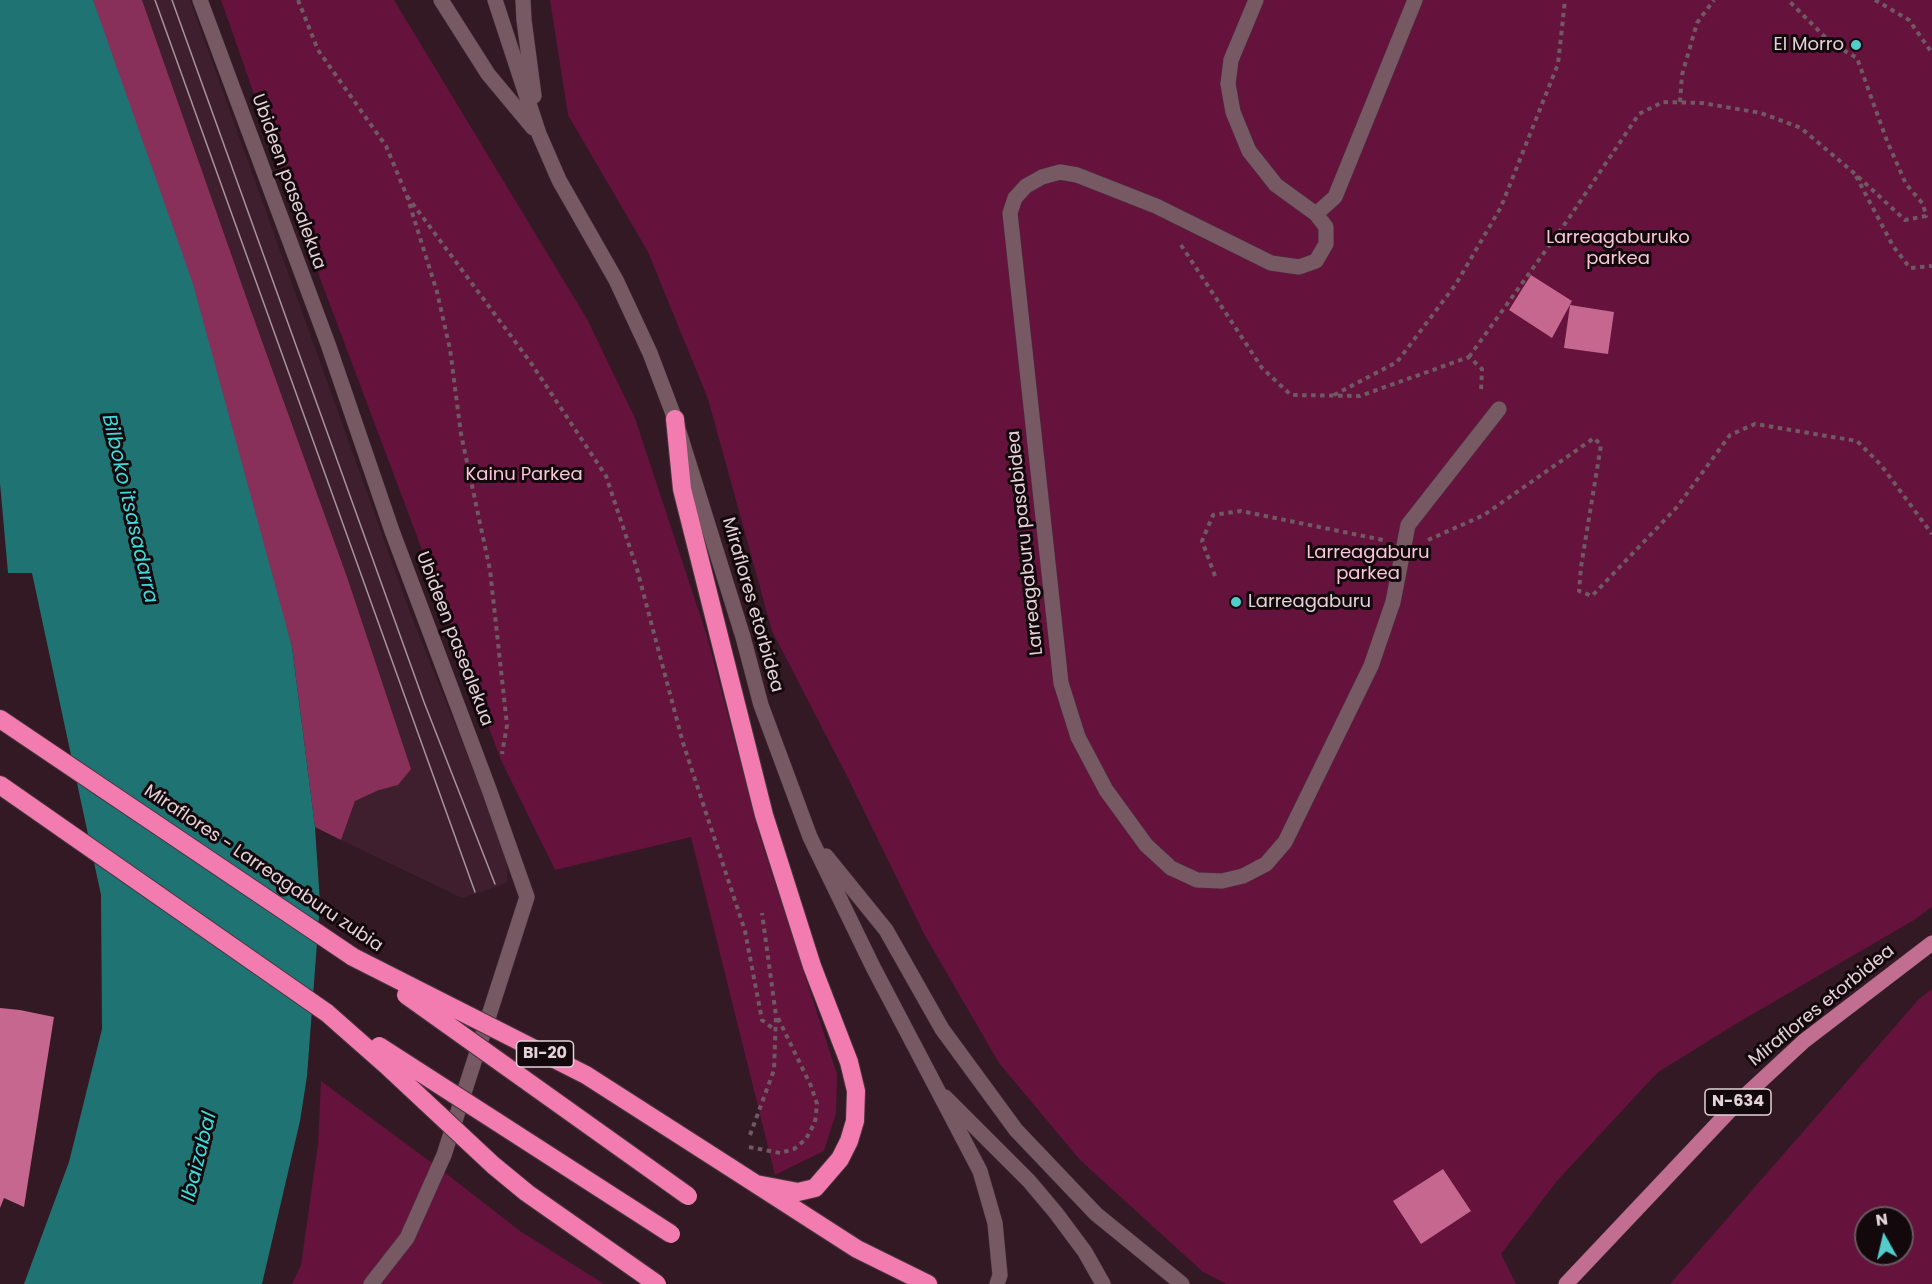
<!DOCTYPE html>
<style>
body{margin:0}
#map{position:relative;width:1932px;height:1284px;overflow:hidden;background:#321923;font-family:Poppins,sans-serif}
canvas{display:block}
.north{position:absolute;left:1854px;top:1206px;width:60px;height:60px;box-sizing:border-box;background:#13080c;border:2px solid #67595e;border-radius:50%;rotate:352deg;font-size:16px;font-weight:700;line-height:24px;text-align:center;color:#e4d2d9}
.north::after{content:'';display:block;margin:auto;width:21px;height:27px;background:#53cdcb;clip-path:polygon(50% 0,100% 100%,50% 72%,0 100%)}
</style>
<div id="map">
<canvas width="1932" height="1284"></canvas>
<div class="north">N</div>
</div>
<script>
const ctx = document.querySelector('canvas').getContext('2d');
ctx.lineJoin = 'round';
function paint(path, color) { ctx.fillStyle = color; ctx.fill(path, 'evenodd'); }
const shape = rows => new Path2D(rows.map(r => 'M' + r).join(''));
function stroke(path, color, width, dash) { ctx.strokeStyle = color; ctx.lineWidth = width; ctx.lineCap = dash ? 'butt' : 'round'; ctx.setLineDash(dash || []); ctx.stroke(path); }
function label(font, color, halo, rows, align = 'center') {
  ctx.font = font + ' Poppins,sans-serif'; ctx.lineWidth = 6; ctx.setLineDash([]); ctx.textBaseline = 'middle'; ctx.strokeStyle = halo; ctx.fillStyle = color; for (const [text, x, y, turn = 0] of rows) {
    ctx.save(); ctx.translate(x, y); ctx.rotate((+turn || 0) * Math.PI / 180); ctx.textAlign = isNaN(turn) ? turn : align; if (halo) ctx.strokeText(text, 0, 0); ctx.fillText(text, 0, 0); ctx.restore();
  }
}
const built = shape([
 [142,0,190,0,411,615,507,854,507,883,462,898,341,840,355,801,379,790,398,785,347,577,249,305]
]);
const green = shape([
 [221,0,394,0,587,319,635,418,707,636,760,837,837,1074,836,1113,824,1151,775,1175,691,837,555,870,501,760,300,225],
 [550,0,1932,0,1932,907,1914,920,1734,1025,1657,1073,1557,1181,1501,1254,1516,1284,1226,1284,1203,1272,1080,1160,999,1063,924,934,847,776,772,631,708,399,648,252,568,115],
 [1932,989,1932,1284,1670,1284,1919,999],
 [1866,1218,1902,1218,1902,1254,1866,1254],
 [321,1081,443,1171,520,1231,604,1284,292,1284,301,1265,318,1144]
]);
const forest = shape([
 [93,0,142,0,249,305,347,577,411,769,398,785,379,790,355,801,341,840,315,827,292,647]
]);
const water = shape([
 [0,0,93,0,193,284,292,647,315,827,320,903,307,1076,300,1121,262,1284,24,1284,69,1162,102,1029,101,895,32,573,8,573,0,483]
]);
const building = shape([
 [1531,275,1572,301,1552,338,1509,310],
 [1570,305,1614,312,1608,354,1564,348],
 [0,1008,20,1010,54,1017,24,1207,4,1198,0,1208],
 [1443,1169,1471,1211,1421,1244,1393,1201]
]);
const path = shape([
 [298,0,318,50,386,146,407,196,437,292,450,349,461,434,490,570,507,725,502,754],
 [1875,0,1909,20,1932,53],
 [1680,102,1682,75,1697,23,1714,0],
 [1856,176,1893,246,1910,268,1932,266],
 [407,196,531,363,606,476,637,569,683,743,745,931,762,1020,775,1030],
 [1181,245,1262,368,1291,395,1360,396,1469,357,1482,369,1481,392],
 [1469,357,1569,218,1639,114,1663,102,1702,103,1761,113,1801,128,1854,173,1905,220,1926,216,1923,204,1906,184,1887,141,1857,58,1830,42,1788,0],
 [1334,395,1397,362,1456,284,1501,207,1558,64,1565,0],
 [1428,540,1484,515,1594,438,1601,445,1581,567,1579,591,1592,596,1677,507,1730,435,1755,424,1857,441,1881,465,1932,534],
 [1215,576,1202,541,1213,515,1241,511,1383,540],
 [750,1135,774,1070,776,1016,762,913],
 [749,1147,780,1153,794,1149,806,1139,815,1122,817,1104,811,1086,777,1016]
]);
const minor = shape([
 [200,0,328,344,392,531,490,792,527,897,444,1155,407,1238,371,1284],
 [441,0,488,74,533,128],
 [495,0,539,134,559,180,616,280,650,353,675,419,743,637,761,705,810,837,873,967,980,1171,995,1223,1000,1275,997,1284],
 [523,0,524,20,534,96],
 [1256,0,1231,60,1228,84,1233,112,1249,151,1276,185,1316,214,1326,227,1326,244,1316,261,1299,267,1271,263,1156,206,1077,175,1060,172,1042,177,1026,186,1015,198,1010,213,1061,683,1078,737,1106,790,1146,845,1171,868,1197,880,1222,881,1243,876,1266,864,1285,842,1371,666,1393,602,1408,525,1499,409],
 [1316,214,1335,197,1415,0],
 [826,856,886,930,942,1029,1016,1130,1096,1214,1182,1284],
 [945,1097,1029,1181,1056,1213,1085,1252,1103,1284]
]);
const major = shape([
 [1566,1284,1736,1104,1804,1041,1932,943]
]);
const highway = shape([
 [675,419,682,489,764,815,812,966,849,1062,856,1091,855,1121,849,1141,840,1159,815,1188,798,1192,756,1184],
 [0,719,353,957],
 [0,785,327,1013],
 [728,1166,857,1249,928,1284]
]);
const tram = shape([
 [155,0,475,892],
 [172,0,424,702,495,884]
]);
const highwayBridge = shape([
 [353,957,586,1075,728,1166],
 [406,995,688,1196],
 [327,1013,386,1065,493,1165,527,1193,657,1284],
 [379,1046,671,1234]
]);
const markers = [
 [1856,45,6,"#53cdcb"],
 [1236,602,6,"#53cdcb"]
];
const shields = [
 [545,1054,57],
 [1738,1102,66]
];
const shieldNames = [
 ["BI-20",545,1054],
 ["N-634",1738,1102]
];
const poiNames = [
 ["El Morro",1844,45],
 ["Larreagaburu",1248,602,"left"]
];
const streetNames = [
 ["Ubideen pasealekua",288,182,70],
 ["Larreagaburu pasabidea",1026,543,-96],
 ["Miraflores etorbidea",752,605,74],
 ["Ubideen pasealekua",454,639,69],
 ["Miraflores - Larreagaburu zubia",263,869,34],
 ["Miraflores etorbidea",1822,1006,-39]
];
const parkNames = [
 ["Larreagaburuko",1618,238],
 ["parkea",1618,259],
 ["Kainu Parkea",524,475],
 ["Larreagaburu",1368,553],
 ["parkea",1368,574]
];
const waterNames = [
 ["Bilboko itsasadarra",129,509,77],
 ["Ibaizabal",200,1157,-76]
];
paint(built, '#3f1f2d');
paint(green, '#65123d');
paint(forest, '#89305a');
paint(water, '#1f7372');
paint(building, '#c6678f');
stroke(minor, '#4a353e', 16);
stroke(major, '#4a353e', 16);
stroke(highway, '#4a353e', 20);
stroke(path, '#705962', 4, [4.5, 4.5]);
stroke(minor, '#775964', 15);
stroke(major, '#c16e91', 15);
stroke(highway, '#f27caf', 18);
stroke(tram, '#a8939b', 1.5);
stroke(highwayBridge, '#4a353e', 20, []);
stroke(highwayBridge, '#f27caf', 18);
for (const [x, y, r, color] of markers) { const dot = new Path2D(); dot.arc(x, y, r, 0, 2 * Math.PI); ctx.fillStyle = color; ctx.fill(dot); stroke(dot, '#13080c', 2); }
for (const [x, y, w] of shields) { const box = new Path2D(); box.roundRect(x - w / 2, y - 13, w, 26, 4.5); ctx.fillStyle = '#13080c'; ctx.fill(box); stroke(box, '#e4d2d9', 1.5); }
label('bold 16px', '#e4d2d9', null, shieldNames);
label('18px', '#e4d2d9', '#13080c', poiNames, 'right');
label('18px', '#e4d2d9', '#13080c', streetNames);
label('18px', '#fac6d9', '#13080c', parkNames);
label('italic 20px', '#3ddcdb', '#13080c', waterNames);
</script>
